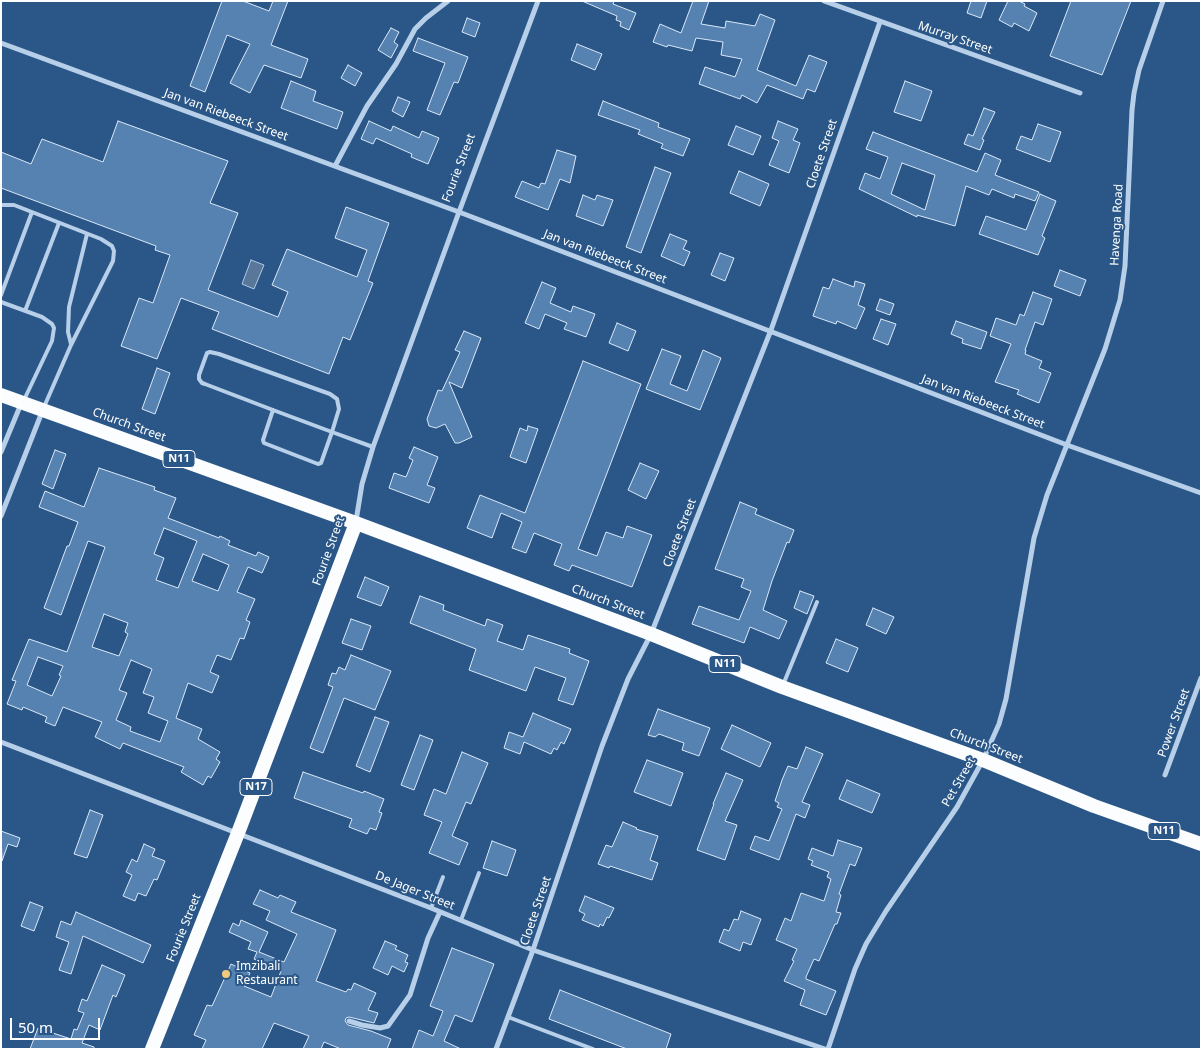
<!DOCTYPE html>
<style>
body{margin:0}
#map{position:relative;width:1202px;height:1050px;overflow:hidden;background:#2a5788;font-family:"Noto Sans",sans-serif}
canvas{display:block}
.frame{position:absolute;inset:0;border:2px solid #fff;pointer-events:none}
.scale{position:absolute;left:10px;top:1018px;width:90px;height:22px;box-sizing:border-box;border:2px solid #fff;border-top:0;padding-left:6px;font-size:15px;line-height:18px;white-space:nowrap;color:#fff;-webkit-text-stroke:4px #2a5788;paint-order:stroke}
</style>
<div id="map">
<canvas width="1202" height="1050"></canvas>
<div class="frame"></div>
<div class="scale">50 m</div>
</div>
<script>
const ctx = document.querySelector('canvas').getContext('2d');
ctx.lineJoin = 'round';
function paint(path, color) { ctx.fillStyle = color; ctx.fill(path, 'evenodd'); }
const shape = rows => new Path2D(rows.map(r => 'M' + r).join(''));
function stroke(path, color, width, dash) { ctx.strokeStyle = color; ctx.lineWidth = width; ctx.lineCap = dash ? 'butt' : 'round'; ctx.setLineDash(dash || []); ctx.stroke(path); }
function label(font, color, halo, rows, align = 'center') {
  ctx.font = font + ' "Noto Sans",sans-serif'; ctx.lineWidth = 4; ctx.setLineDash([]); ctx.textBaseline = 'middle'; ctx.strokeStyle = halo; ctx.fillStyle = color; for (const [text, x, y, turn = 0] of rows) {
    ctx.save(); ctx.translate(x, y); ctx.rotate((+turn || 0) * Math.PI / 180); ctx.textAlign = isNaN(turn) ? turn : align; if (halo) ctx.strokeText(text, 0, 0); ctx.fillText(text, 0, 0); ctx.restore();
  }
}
const water = shape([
 [251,260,264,265,254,289,242,284,251,260]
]);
const building = shape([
 [222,1,243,1,269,11,273,1,288,1,271,45,308,59,301,78,264,65,250,93,230,83,250,44,227,35,205,92,190,86,222,1],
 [582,1,614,1,613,4,636,13,629,30,620,26,621,22,616,20,617,16,582,1],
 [693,1,709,1,701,24,725,28,726,21,755,26,760,14,775,20,757,70,796,86,809,55,827,62,815,92,807,89,803,99,767,85,757,103,742,95,740,99,699,84,705,67,735,77,742,59,721,55,723,42,696,38,692,51,668,45,667,47,653,42,660,24,681,33,693,1],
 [971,1,987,1,981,18,967,13,971,1],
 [1008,1,1019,1,1025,4,1024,6,1037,13,1029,31,1014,23,1012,27,999,20,1008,1],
 [1071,1,1131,1,1102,75,1050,56,1071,1],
 [467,18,480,23,475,37,462,32,467,18],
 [391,28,399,32,394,42,398,45,391,58,378,50,391,28],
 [418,38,468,57,458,83,454,82,440,115,427,110,445,63,413,51,418,38],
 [577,44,602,54,595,70,571,60,577,44],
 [348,65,362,73,355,86,341,78,348,65],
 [291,81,316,91,313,101,343,112,337,129,281,108,291,81],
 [905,81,932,91,921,121,894,112,905,81],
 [398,97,410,102,403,117,392,111,398,97],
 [603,101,659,123,658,127,690,139,683,156,661,148,663,144,638,134,640,130,598,115,603,101],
 [984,108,995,112,982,139,984,140,980,150,964,144,968,134,973,136,984,108],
 [118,121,228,161,210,203,238,213,208,290,278,317,288,292,272,285,287,249,357,277,367,250,335,238,346,207,389,223,368,281,373,283,350,340,343,337,329,374,212,329,219,312,181,298,157,359,121,346,139,298,153,303,170,255,155,250,156,246,1,188,1,152,31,164,42,139,103,162,118,121],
 [369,121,391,131,393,126,419,138,422,131,439,138,428,164,411,157,412,154,376,138,373,144,361,139,369,121],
 [778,121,798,129,793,140,800,143,789,173,769,165,779,141,772,138,778,121],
 [1038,124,1061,132,1050,162,1016,149,1021,136,1032,140,1038,124],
 [736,126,761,136,753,155,728,145,736,126],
 [873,132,977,172,985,153,1001,160,995,175,1039,192,1035,201,1015,194,1014,198,992,189,989,195,966,186,955,226,917,215,917,217,859,189,865,173,880,179,888,157,866,149,873,132],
 [902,163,935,175,925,210,891,194,902,163],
 [557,150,576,156,570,183,560,179,548,210,515,197,522,181,539,188,541,183,545,184,557,150],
 [655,167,671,173,641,253,626,247,655,167],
 [739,171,769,184,760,206,730,193,739,171],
 [1040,194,1056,201,1042,236,1045,238,1038,255,979,234,986,216,1026,230,1040,194],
 [583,195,595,200,597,195,613,200,603,226,576,216,583,195],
 [670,234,687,241,683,249,690,252,684,266,661,256,670,234],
 [720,253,734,258,725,281,711,275,720,253],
 [1060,270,1086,280,1080,296,1054,286,1060,270],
 [833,279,854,287,855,281,865,284,858,305,865,308,856,329,837,321,836,324,813,316,823,287,829,289,833,279],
 [542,282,556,288,550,303,571,312,573,306,595,314,586,337,564,329,567,323,545,314,539,329,525,323,542,282],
 [1033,292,1052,299,1043,325,1035,322,1025,350,1026,350,1025,354,1042,361,1039,368,1051,373,1039,403,1017,394,1019,390,995,382,1011,344,990,336,996,318,1016,325,1020,314,1024,316,1033,292],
 [880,299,894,304,890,315,876,310,880,299],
 [881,319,896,324,888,345,873,339,881,319],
 [956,321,987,332,981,349,962,343,963,339,951,334,956,321],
 [617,323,636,331,628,351,609,343,617,323],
 [464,331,481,338,462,388,449,382,472,437,459,443,455,443,445,424,436,428,429,426,427,419,438,390,442,391,460,352,455,350,464,331],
 [662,349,681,356,670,384,687,391,703,350,721,358,700,410,646,389,662,349],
 [583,361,641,384,578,549,597,556,606,532,623,538,627,526,652,535,632,587,572,565,569,571,554,565,562,544,534,533,526,553,512,548,522,522,501,513,492,538,467,528,480,495,525,513,583,361],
 [157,368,170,373,155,414,142,409,157,368],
 [528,426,538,429,526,463,510,457,520,428,527,431,528,426],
 [414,447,438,457,427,485,435,488,429,503,389,488,394,473,406,477,413,460,409,458,414,447],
 [55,450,66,454,53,489,42,484,55,450],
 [640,463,659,471,646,499,628,490,640,463],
 [99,468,155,487,154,490,176,498,168,518,219,538,220,536,230,541,228,545,256,556,258,552,269,557,262,573,248,567,237,592,255,599,246,620,250,622,244,639,240,638,231,660,217,655,210,672,219,676,212,693,188,683,176,718,202,729,198,739,220,752,216,759,220,762,211,778,208,776,203,785,181,772,184,767,123,743,120,749,95,737,102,722,63,707,55,726,45,722,47,717,23,707,22,710,7,704,16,681,12,680,29,639,67,652,105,547,88,541,61,615,44,608,67,546,69,546,78,522,39,507,45,491,84,507,99,468],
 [164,528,197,541,178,588,156,580,164,558,154,554,164,528],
 [203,554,229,565,218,591,192,581,203,554],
 [104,614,128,623,125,632,128,634,119,656,92,647,104,614],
 [38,657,63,666,59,675,61,676,52,696,27,685,38,657],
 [131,660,152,669,143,693,154,697,148,713,168,721,160,742,130,731,131,727,116,720,127,693,119,690,131,660],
 [740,502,757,509,755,514,794,530,789,543,787,542,772,581,763,610,787,621,779,639,750,627,744,643,692,624,699,606,739,620,751,591,741,587,744,579,715,569,740,502],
 [365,577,389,587,381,606,357,597,365,577],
 [800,591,814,596,807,614,794,608,800,591],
 [420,596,444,605,443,610,485,626,487,619,503,625,497,641,523,650,528,635,570,649,569,653,589,661,573,705,558,700,566,678,535,667,526,691,469,670,476,649,410,623,420,596],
 [873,608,894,617,886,634,866,625,873,608],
 [351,619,371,626,362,650,342,643,351,619],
 [836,639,858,648,848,672,826,663,836,639],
 [351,655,391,671,375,710,344,698,323,753,310,748,333,687,328,685,332,673,336,674,339,667,345,670,351,655],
 [658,709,710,728,699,756,682,750,684,743,659,734,655,737,648,735,658,709],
 [533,713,571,729,564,744,561,742,557,750,554,748,551,754,524,742,520,754,504,748,509,732,523,737,533,713],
 [375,717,389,722,370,772,356,766,375,717],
 [732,725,771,743,760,767,721,749,732,725],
 [420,735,433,740,414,790,401,785,420,735],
 [806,747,823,754,802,802,810,805,805,818,796,814,779,860,750,849,755,836,769,841,782,809,777,807,779,803,775,801,782,780,788,766,797,769,806,747],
 [462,752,488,763,471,804,466,802,452,836,468,843,459,865,429,853,442,822,424,815,434,789,446,794,462,752],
 [647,760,683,773,671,806,634,792,647,760],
 [303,772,363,793,364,791,384,799,379,812,382,813,376,830,370,828,367,834,349,827,352,819,294,798,303,772],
 [726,773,743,780,725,821,737,825,725,860,697,850,714,804,713,804,726,773],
 [847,780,880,794,872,813,839,799,847,780],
 [90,810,103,815,87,858,74,854,90,810],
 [623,822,637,828,636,829,658,836,650,860,658,863,652,880,610,866,609,868,598,864,606,845,612,847,623,822],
 [1,831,20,838,17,847,8,844,2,861,1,831],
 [838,840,862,848,855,866,850,864,839,894,841,895,836,912,841,913,837,924,835,924,819,961,814,959,806,977,806,979,836,991,826,1015,800,1005,805,990,784,981,794,961,792,960,797,949,776,940,785,918,791,921,801,893,824,901,831,879,827,877,829,872,811,865,813,861,808,859,812,848,833,856,838,840],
 [492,841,516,850,507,876,483,868,492,841],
 [144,844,155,849,152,856,165,861,157,880,154,879,146,896,138,893,135,901,123,896,132,875,126,872,132,859,137,862,144,844],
 [260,890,278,898,280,895,296,902,291,912,336,930,316,981,346,992,348,989,351,990,354,983,376,993,368,1010,378,1013,374,1023,349,1017,346,1018,345,1021,348,1025,371,1031,391,1039,387,1049,341,1049,324,1042,321,1049,303,1049,309,1036,274,1023,262,1049,202,1049,206,1040,194,1035,207,1005,212,1006,231,964,250,973,244,986,271,997,281,971,254,959,257,952,248,949,251,942,229,932,233,923,239,926,241,920,268,932,259,952,284,962,297,934,266,920,270,911,253,904,260,890],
 [585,896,614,908,609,918,607,917,603,926,600,924,599,927,582,920,585,914,579,911,585,896],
 [30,902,43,907,34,931,21,926,30,902],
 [741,911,761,919,751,945,743,942,740,951,719,942,724,929,729,931,734,919,738,920,741,911],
 [76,912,151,945,143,963,83,936,71,974,59,970,69,942,56,937,61,921,71,925,76,912],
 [385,941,397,946,395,949,408,955,405,962,408,963,404,972,392,966,388,975,373,968,385,941],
 [452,948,494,964,472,1022,455,1015,444,1041,461,1049,412,1049,419,1030,433,1036,443,1011,430,1006,452,948],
 [102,965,125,975,116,997,113,995,100,1030,89,1025,82,1043,94,1047,94,1049,30,1049,38,1028,71,1039,74,1029,77,1030,84,1013,78,1011,82,999,87,1001,102,965],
 [560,990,671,1034,666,1049,627,1049,549,1019,560,990]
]);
const service = shape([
 [1,205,14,205,101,239,112,246,114,251,113,261,71,345,44,407],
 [1,295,32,212],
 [1,302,42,317,52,324,54,328,52,341,24,400],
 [25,311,59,223],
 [71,344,68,332,69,307,87,234],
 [273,410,263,440,264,443,318,464,321,463,332,432,339,409,337,399,330,394,219,354,210,352,207,353,199,375,199,379,202,383,205,384,273,410,332,432,373,447],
 [783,685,817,602],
 [431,908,443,877],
 [461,920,479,873],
 [508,1017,593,1049]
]);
const minor = shape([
 [824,1,1080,93],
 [1,43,459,212,1067,445,1201,493],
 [335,166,367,106,396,64,415,29,426,18,448,1],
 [1,452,21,404],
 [1,516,42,412],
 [356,521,362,484,373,447,459,212,538,1],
 [1,742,431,908,533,950,825,1049],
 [1165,775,1201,678],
 [349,1021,362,1025,380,1028,388,1026,410,995,428,938,440,912],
 [496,1049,533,950,602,746,628,679,651,634,771,330,880,22],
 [828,1049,855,969,866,944,886,911,957,807,983,760,999,724,1006,699,1034,538,1047,495,1105,349,1120,300,1125,266,1132,110,1134,93,1139,70,1163,1]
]);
const trunk = shape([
 [1,395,356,523,651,634,782,687,983,760,1094,806,1201,844],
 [152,1049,238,833,356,523]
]);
const markers = [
 [226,974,5,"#efca7e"]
];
const shields = [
 [179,459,32],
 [725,664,32],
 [256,787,32],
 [1164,831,32]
];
const shieldNames = [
 ["N11",179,459],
 ["N11",725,664],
 ["N17",256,787],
 ["N11",1164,831]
];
const streetNames = [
 ["Murray Street",955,38,19],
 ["Jan van Riebeeck Street",226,115,20],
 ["Cloete Street",822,154,-71],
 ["Fourie Street",459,168,-69],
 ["Havenga Road",1117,225,-87],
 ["Jan van Riebeeck Street",605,257,21],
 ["Jan van Riebeeck Street",983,402,21],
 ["Church Street",129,425,20],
 ["Cloete Street",680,533,-69],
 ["Fourie Street",329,551,-70],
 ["Church Street",608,602,21],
 ["Power Street",1174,723,-70],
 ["Church Street",986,746,21],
 ["Pet Street",959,782,-60],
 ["De Jager Street",415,891,22],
 ["Cloete Street",536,911,-71],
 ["Fourie Street",184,928,-68]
];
const poiNames = [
 ["Imzibali",236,967],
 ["Restaurant",236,981]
];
paint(water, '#597799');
stroke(water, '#accae8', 1);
paint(building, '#5682b1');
stroke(building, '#dae8f7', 1);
stroke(service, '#b7cfe8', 4);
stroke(minor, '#b7cfe8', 5);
stroke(trunk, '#fcfdfe', 14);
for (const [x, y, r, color] of markers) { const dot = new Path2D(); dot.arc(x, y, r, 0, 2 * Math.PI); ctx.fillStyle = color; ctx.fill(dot); stroke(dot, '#2a5788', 2); }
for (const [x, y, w] of shields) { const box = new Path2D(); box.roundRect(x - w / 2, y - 8.5, w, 17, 4); ctx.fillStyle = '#2a5788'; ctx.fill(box); stroke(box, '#fff', 1); }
label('bold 11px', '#fff', null, shieldNames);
label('12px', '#fff', '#2a5788', streetNames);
label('12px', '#fff', '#2a5788', poiNames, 'left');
</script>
